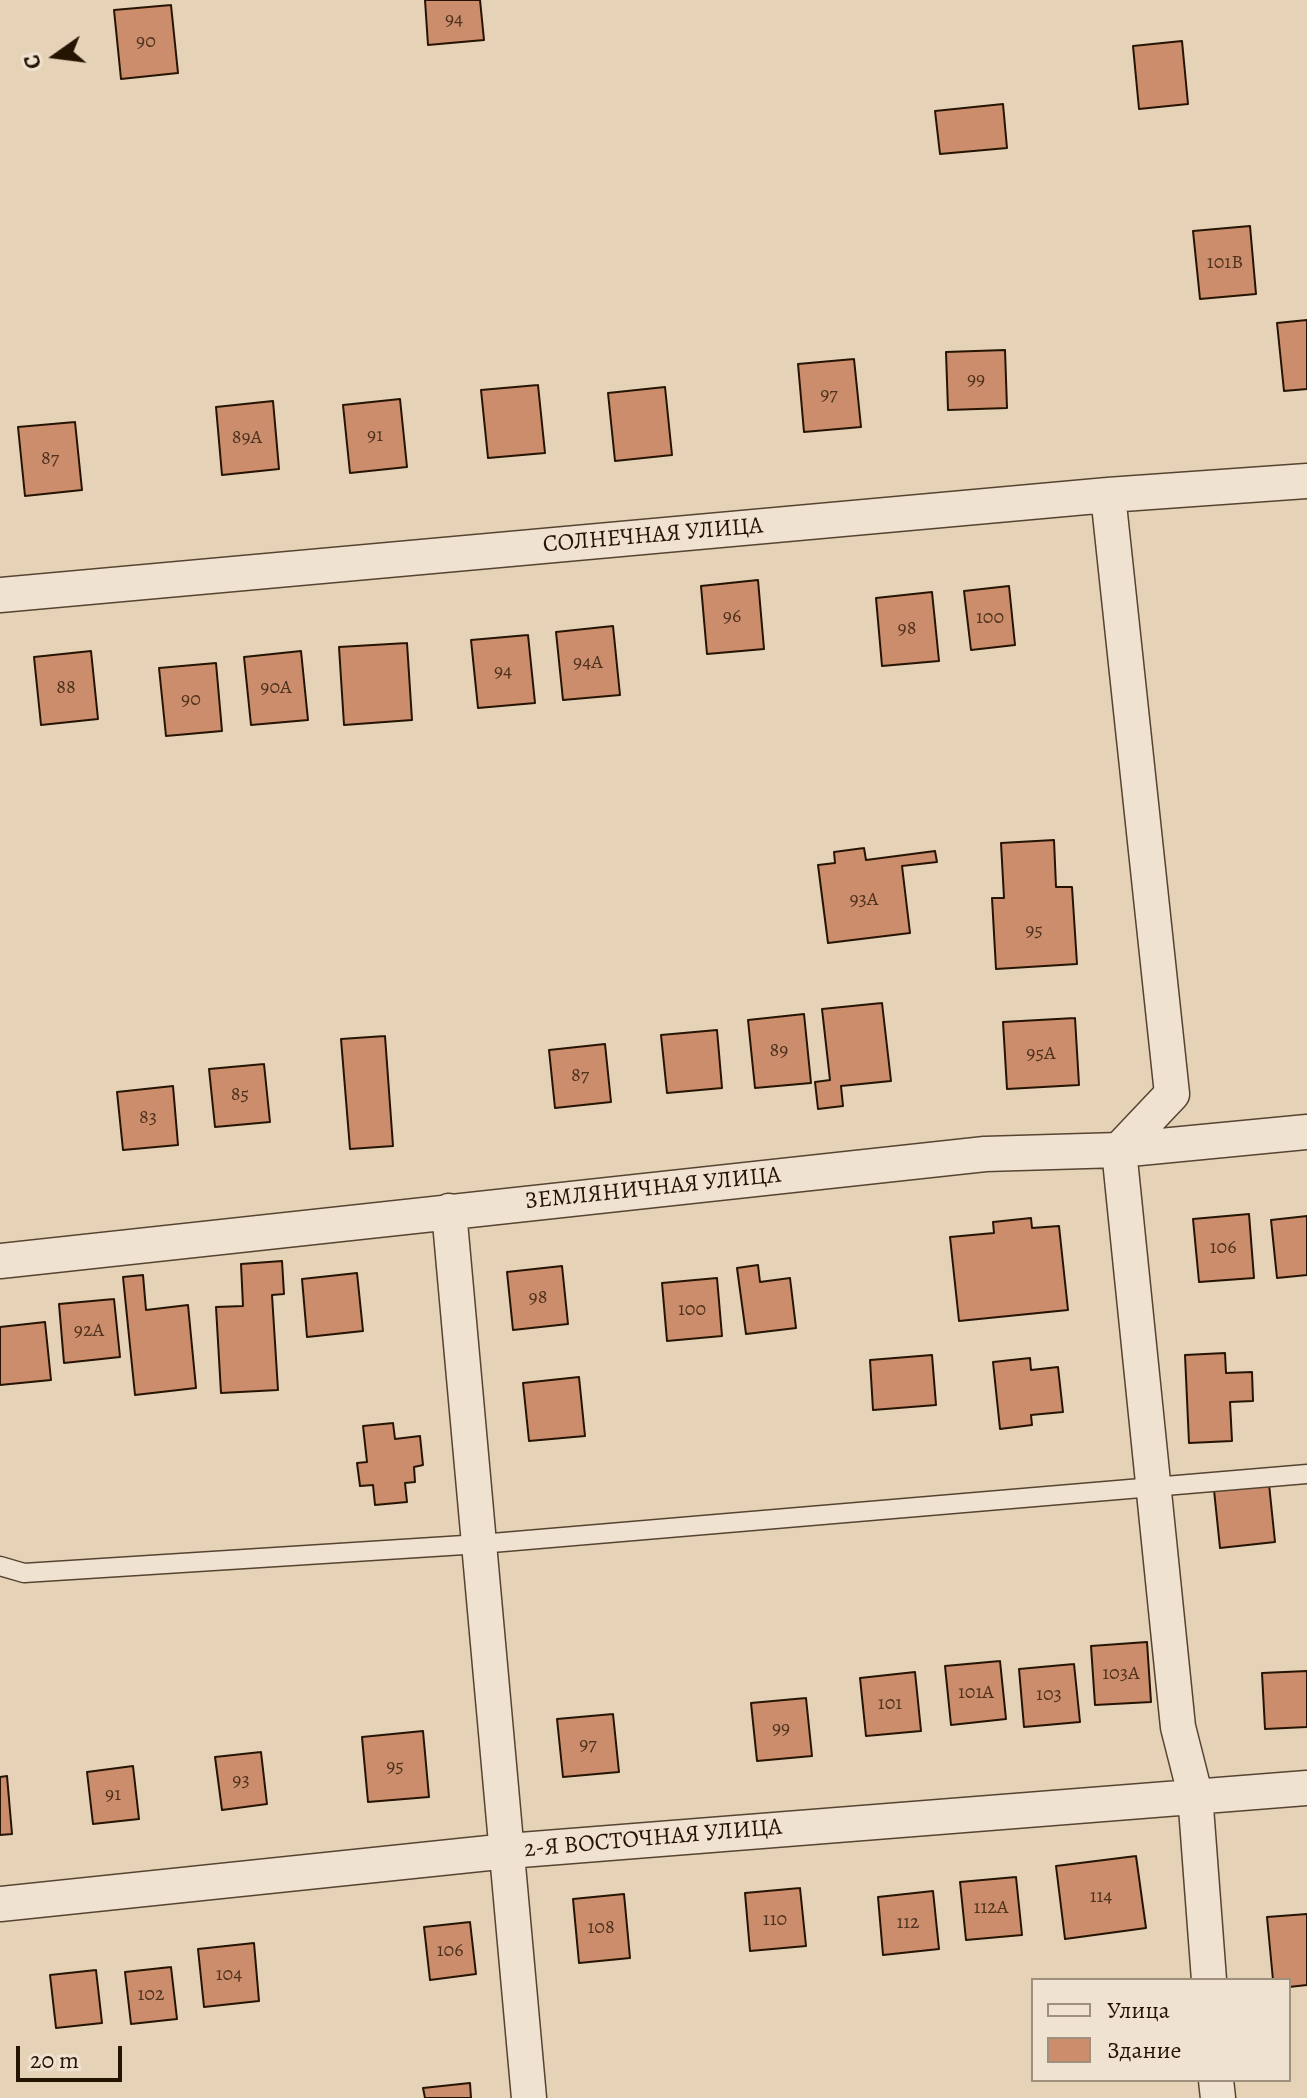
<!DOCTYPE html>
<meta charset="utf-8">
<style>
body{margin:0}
#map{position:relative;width:1307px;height:2098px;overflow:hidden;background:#e6d2b7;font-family:Alegreya,serif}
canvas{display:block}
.legend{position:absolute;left:1031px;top:1978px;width:260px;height:104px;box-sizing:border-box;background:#efe2d0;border:2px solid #9f907e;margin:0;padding:10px 14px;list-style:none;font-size:24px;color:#261403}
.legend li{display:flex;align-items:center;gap:16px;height:40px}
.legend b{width:40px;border:2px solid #9f907e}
.north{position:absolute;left:16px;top:16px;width:80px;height:80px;-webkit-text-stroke:6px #efe2d0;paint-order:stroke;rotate:256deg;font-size:22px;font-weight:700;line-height:32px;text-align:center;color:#261403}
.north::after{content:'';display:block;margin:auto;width:28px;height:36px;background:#261403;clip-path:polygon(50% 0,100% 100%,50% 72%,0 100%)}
.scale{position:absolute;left:16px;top:2046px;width:106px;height:36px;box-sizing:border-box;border:4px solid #261403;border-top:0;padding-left:10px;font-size:24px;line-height:28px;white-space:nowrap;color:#261403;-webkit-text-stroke:6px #efe2d0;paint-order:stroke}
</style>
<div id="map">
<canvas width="1307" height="2098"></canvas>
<ul class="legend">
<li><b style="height:10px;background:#efe2d0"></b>Улица</li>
<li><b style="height:22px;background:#cb8d6c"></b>Здание</li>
</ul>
<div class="north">С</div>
<div class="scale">20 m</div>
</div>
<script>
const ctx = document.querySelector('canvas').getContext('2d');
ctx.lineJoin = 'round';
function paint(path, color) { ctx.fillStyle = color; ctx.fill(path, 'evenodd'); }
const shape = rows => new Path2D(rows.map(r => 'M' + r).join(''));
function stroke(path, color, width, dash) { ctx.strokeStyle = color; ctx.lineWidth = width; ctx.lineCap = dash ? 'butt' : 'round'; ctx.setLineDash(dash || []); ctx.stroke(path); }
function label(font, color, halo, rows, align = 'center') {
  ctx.font = font + ' Alegreya,serif'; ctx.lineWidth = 6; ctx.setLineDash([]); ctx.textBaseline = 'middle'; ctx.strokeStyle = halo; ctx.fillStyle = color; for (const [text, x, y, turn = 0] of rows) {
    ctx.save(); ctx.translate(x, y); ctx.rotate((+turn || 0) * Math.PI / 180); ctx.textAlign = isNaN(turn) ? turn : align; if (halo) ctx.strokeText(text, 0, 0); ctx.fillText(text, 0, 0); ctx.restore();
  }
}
const building = shape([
 [425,0,480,0,484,40,428,45,425,0],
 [171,5,178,73,121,79,114,10,171,5],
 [1182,41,1188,104,1139,109,1133,46,1182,41],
 [1003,104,1007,148,940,154,935,111,1003,104],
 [1250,226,1256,294,1200,299,1193,231,1250,226],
 [1307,320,1307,389,1284,391,1277,323,1307,320],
 [1005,350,1007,408,948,410,946,352,1005,350],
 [854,359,861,427,804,432,798,364,854,359],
 [538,385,545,453,488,458,481,390,538,385],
 [665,387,672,455,615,461,608,393,665,387],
 [400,399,407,467,350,473,343,405,400,399],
 [273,401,279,469,222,475,216,407,273,401],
 [75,422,82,490,25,496,18,427,75,422],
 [758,580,764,649,707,654,701,586,758,580],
 [1009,586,1015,645,971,650,964,591,1009,586],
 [932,592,939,661,882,666,876,598,932,592],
 [613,626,620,695,563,700,556,632,613,626],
 [528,635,535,703,478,708,471,640,528,635],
 [407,643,412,720,344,725,339,647,407,643],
 [91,651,98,719,41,725,34,657,91,651],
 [301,651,308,720,251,725,244,657,301,651],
 [216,663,222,731,166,736,159,668,216,663],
 [1054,840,1056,887,1072,887,1077,964,996,969,992,898,1004,898,1001,843,1054,840],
 [864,848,866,860,935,851,937,862,902,866,910,933,828,943,818,865,835,863,834,852,864,848],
 [882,1003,891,1081,841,1086,843,1106,818,1109,815,1082,830,1080,822,1009,882,1003],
 [804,1014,811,1083,755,1088,748,1020,804,1014],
 [1075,1018,1079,1085,1007,1089,1003,1022,1075,1018],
 [717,1030,722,1088,667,1093,661,1035,717,1030],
 [385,1036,393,1146,350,1149,341,1039,385,1036],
 [605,1044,611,1102,555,1108,549,1050,605,1044],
 [264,1064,270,1122,215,1127,209,1069,264,1064],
 [173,1086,178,1145,123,1150,117,1092,173,1086],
 [1249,1214,1254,1278,1199,1282,1193,1219,1249,1214],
 [1307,1216,1307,1275,1277,1278,1271,1220,1307,1216],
 [1031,1218,1032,1228,1059,1226,1068,1310,959,1321,950,1237,994,1233,993,1222,1031,1218],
 [282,1261,284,1294,272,1295,278,1390,221,1393,216,1307,243,1306,241,1264,282,1261],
 [758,1265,760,1282,790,1278,796,1328,746,1334,737,1268,758,1265],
 [562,1266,568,1324,513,1330,507,1272,562,1266],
 [357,1273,363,1331,307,1337,302,1279,357,1273],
 [143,1275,146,1310,188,1305,196,1388,135,1395,123,1277,143,1275],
 [717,1278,722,1336,667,1341,662,1283,717,1278],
 [114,1299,120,1357,64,1363,59,1304,114,1299],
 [45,1322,51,1380,0,1385,0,1327,45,1322],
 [1225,1353,1226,1373,1252,1372,1253,1401,1230,1402,1232,1441,1189,1443,1185,1355,1225,1353],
 [932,1355,936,1405,873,1410,870,1360,932,1355],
 [1030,1358,1031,1370,1058,1367,1063,1412,1031,1415,1032,1425,1000,1429,993,1362,1030,1358],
 [579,1377,585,1436,529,1441,523,1383,579,1377],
 [393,1423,395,1439,420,1436,423,1465,414,1467,415,1482,405,1483,407,1502,375,1505,373,1485,360,1486,357,1463,367,1462,363,1426,393,1423],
 [1269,1484,1275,1542,1220,1548,1214,1490,1269,1484],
 [1147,1642,1151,1702,1095,1705,1091,1646,1147,1642],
 [1000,1661,1006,1719,951,1725,945,1666,1000,1661],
 [1074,1664,1080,1722,1024,1727,1019,1669,1074,1664],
 [1307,1671,1307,1727,1265,1729,1262,1673,1307,1671],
 [915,1672,921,1731,866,1736,860,1678,915,1672],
 [806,1698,812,1756,757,1761,751,1703,806,1698],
 [613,1714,619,1772,563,1777,557,1719,613,1714],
 [423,1731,429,1797,368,1802,362,1737,423,1731],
 [261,1752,267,1804,222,1810,215,1757,261,1752],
 [133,1766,139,1819,93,1824,87,1772,133,1766],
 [7,1776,12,1834,0,1835,0,1777,7,1776],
 [1136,1856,1146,1928,1065,1939,1056,1866,1136,1856],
 [1016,1877,1022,1935,966,1940,960,1882,1016,1877],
 [800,1888,806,1946,750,1951,745,1893,800,1888],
 [933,1891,939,1949,883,1955,878,1897,933,1891],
 [624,1894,630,1958,579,1963,573,1899,624,1894],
 [1307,1914,1307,1985,1289,1987,1289,1980,1273,1980,1267,1917,1307,1914],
 [470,1922,476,1974,430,1980,424,1927,470,1922],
 [254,1943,259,2001,204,2007,198,1949,254,1943],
 [171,1967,177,2019,131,2024,125,1972,171,1967],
 [96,1970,102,2023,56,2028,50,1975,96,1970],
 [470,2083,471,2098,425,2098,423,2088,470,2083]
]);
const service = shape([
 [0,1566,24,1573,480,1544,1307,1474]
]);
const minor = shape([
 [1108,495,1172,1094,1119,1150,1178,1727,1195,1794,1209,1980],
 [0,595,1108,495,1307,481],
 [449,1211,529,2098],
 [0,1261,985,1154,1119,1150,1307,1132],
 [0,1904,508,1851,1307,1788],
 [1216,2080,1218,2098]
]);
const numberNames = [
 ["94",454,20],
 ["90",146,42],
 ["101В",1225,263],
 ["99",976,380],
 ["97",829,395],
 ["91",375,436],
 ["89А",247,438],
 ["87",50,459],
 ["96",732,617],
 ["100",990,618],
 ["98",907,629],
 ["94А",588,663],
 ["94",503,672],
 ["88",66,688],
 ["90А",276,688],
 ["90",191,700],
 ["93А",864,900],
 ["95",1034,931],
 ["89",779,1051],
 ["95А",1041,1054],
 ["87",580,1076],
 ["85",240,1095],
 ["83",148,1118],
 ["106",1223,1248],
 ["98",538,1298],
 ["100",692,1310],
 ["92А",89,1331],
 ["103А",1121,1674],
 ["101А",976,1693],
 ["103",1049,1695],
 ["101",890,1704],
 ["99",781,1729],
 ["97",588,1745],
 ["95",395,1767],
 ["93",241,1781],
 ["91",113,1795],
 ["114",1101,1897],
 ["112А",991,1908],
 ["110",775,1920],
 ["112",908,1923],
 ["108",601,1928],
 ["106",450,1951],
 ["104",229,1975],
 ["102",151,1995]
];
const streetNames = [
 ["СОЛНЕЧНАЯ УЛИЦА",653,536,-5],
 ["ЗЕМЛЯНИЧНАЯ УЛИЦА",653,1189,-6],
 ["2-Я ВОСТОЧНАЯ УЛИЦА",653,1839,-5]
];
paint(building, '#cb8d6c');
stroke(building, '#261403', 2);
stroke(service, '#564430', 21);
stroke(minor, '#564430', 37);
stroke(service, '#efe2d0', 18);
stroke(minor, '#efe2d0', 34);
label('20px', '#4f321d', null, numberNames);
label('24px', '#261403', '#efe2d0', streetNames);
</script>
